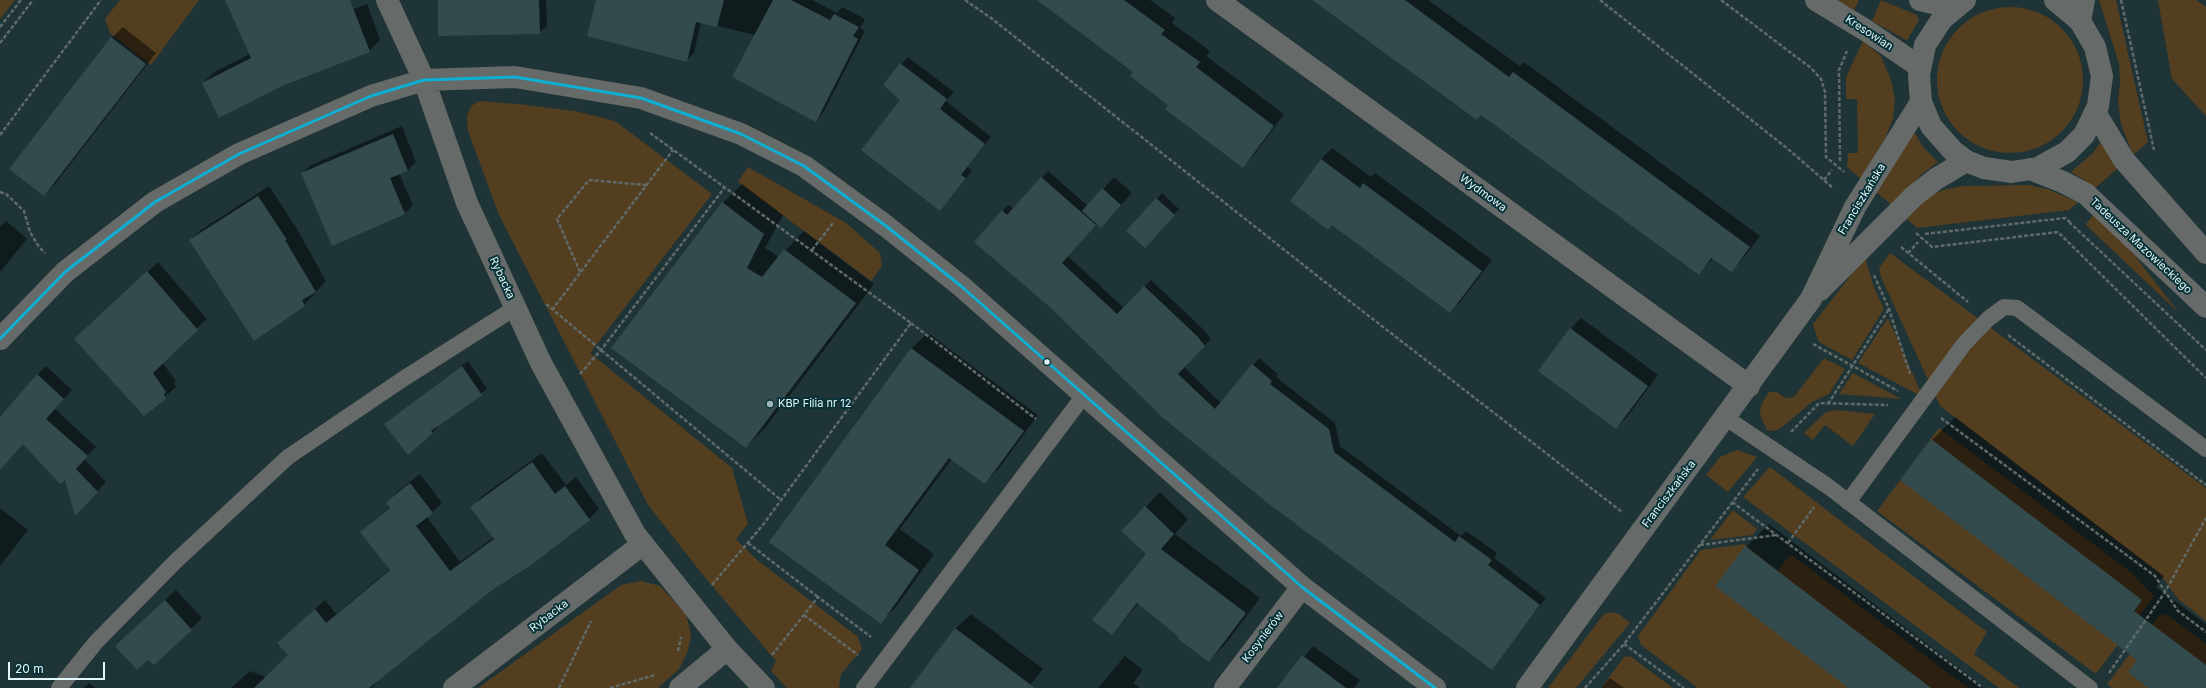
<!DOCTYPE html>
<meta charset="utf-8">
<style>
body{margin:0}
#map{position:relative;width:2206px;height:688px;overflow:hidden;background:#1f3437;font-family:Inter,sans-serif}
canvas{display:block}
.scale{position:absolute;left:8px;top:662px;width:97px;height:18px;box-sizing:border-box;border:2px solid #e2f7fa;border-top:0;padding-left:5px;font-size:12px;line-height:14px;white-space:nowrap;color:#e2f7fa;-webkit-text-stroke:3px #083237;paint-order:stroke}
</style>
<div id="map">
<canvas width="2206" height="688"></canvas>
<div class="scale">20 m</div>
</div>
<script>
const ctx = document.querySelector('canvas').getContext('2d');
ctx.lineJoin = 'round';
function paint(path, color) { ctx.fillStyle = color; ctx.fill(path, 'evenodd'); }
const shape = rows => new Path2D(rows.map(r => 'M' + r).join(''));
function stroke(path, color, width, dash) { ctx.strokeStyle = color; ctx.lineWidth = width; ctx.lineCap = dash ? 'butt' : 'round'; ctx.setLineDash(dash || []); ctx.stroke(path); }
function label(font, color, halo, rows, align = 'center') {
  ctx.font = font + ' Inter,sans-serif'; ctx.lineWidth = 4; ctx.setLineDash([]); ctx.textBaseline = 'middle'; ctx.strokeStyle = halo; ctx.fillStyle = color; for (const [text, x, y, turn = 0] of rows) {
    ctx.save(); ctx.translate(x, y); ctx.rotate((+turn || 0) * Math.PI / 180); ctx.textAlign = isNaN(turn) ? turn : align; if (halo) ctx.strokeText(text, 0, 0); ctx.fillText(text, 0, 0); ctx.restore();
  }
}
const green = shape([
 [0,0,15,0,0,19],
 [120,0,199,0,151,65,110,33,105,19],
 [1836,0,1859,0,1854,10],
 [1881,0,1917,15,1919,20,1908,39,1906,40,1872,21],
 [2099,0,2116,0,2148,142,2133,155,2121,124,2118,102,2120,83,2119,64],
 [2158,0,2196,0,2206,7,2206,116,2172,79],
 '1937 80a73 73 0 1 1 146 0a73 73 0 1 1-146 0Z',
 [1863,41,1881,56,1891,80,1895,99,1893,119,1886,136,1861,179,1847,167,1848,153,1858,153,1857,99,1846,99,1846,77],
 [480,101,518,104,575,111,615,121,712,194,590,353,732,468,748,524,736,539,756,559,858,637,862,649,841,674,839,688,787,688,771,671,776,661,703,575,648,505,499,215,468,131,467,116,471,106],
 [1914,132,1924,148,1938,162,1922,174,1893,206,1876,192],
 [2102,140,2118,168,2094,189,2081,178,2071,172,2093,153],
 [748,167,846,223,880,253,882,266,871,281,738,182],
 [2029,185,2047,189,2078,202,2069,210,1917,228,1905,217,1929,197,1943,190,1964,186],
 [2095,213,2118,234,2179,313,2088,227,2086,224],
 [1890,253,2206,488,2206,621,2179,600,2160,574,1940,406,1881,277,1879,268],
 [1865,257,1874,287,1884,309,1852,360,1819,342,1813,324],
 [1888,318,1923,397,1858,363],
 [1824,358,1845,369,1829,394,1812,402,1781,428,1774,431,1767,430,1760,415,1761,405,1769,392,1777,392,1785,398,1794,397],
 [1853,373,1901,399,1839,394],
 [1837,410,1875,414,1853,446,1825,425,1813,440,1804,433,1826,412],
 [1939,428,2132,573,2154,596,2096,674,1877,511],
 [1737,450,1757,457,1728,492,1706,475,1720,457],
 [1770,467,1987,632,1974,654,2019,688,1999,688,1743,497],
 [1733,510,1757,529,1753,535,1710,540],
 [1744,544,1778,571,1788,557,1793,556,1968,688,1698,688,1641,645,1638,636,1701,550],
 [641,581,660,586,686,614,691,634,688,651,679,669,658,688,478,688,621,585],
 [1610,612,1619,614,1630,623,1576,688,1548,688,1603,615],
 [2166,614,2206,644,2206,688,2112,688,2107,684,2158,617],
 [1630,656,1673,688,1601,688,1624,657]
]);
const shadow = shape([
 [226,0,303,0,314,23,367,4,380,40,369,51,203,83,214,72,250,54],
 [438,0,546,0,547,26,539,33],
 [597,0,812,0,837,13,842,7,865,19,860,28,865,31,823,113,816,121,755,35,701,22,694,53,686,61],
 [1038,0,1150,0,1175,18,1172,23,1210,51,1206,56,1284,114,1254,155,1243,166,1135,72],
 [1312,0,1428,0,1520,66,1524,62,1760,236,1742,260,1731,271,1713,258,1699,273,1482,114],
 [123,27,156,53,55,184,44,195,10,169,112,38],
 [908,57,954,92,946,101,991,137,967,167,972,171,940,210,901,64],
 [402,126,416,162,408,170,399,173,413,205,405,213,303,173,311,165],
 [1332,148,1371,177,1375,173,1492,260,1461,301,1450,312,1321,159],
 [1048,171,1088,206,1114,177,1132,193,1101,227,1097,223,1068,256,1124,308,1151,280,1203,329,1211,339,1184,367,1221,403,1259,358,1278,374,1276,377,1335,423,1340,446,1461,536,1466,531,1497,553,1494,558,1546,598,1492,669,1002,211,1009,205,1014,209],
 [742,184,783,215,765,248,779,257,804,231,874,284,765,428,746,447,723,203],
 [269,186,297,229,326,281,304,305,190,240,201,230],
 [1162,193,1179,209,1150,241,1157,199],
 [6,221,27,239,0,272,0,227],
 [158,262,207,319,162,362,176,381,174,383,176,387,145,414,86,329],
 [1581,318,1658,375,1627,417,1616,428,1570,329],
 [928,333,1038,415,1000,467,985,483,952,459,900,529,934,554,896,607,880,622,771,542,912,348],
 [468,361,487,389,437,426,438,427,433,432,409,454,386,424],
 [46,366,72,390,55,409,96,447,84,459,106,482,84,506,65,478,24,443,8,460,0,453,0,417],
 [1955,417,2164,576,2156,587,2206,624,2206,688,2150,688,2138,660,1932,440],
 [542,453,566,485,576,477,599,509,589,519,491,590,376,681,377,682,371,688,231,688,250,671,266,677,290,655,289,633,325,600,336,614,390,569,361,532,390,507,387,502,397,492,420,474,442,503,427,517,460,562,494,537,472,507,481,497],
 [1160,492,1188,519,1175,534,1260,598,1224,646,1209,660,1139,603,1112,634,1147,554,1146,507],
 [0,508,28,530,0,566],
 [1769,524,1985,688,1850,688,1746,547],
 [176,590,202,618,191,629,128,635],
 [971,614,1043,669,1028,688,911,688,956,628],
 [1313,646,1360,680,1354,688,1278,688],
 [1125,656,1143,670,1133,683,1140,688,1098,688],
 [1610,678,1624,688,1601,688],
 [89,683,96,688,83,688]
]);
const building = shape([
 [225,0,350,0,370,52,284,85,219,118,202,83,251,58],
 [438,0,539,0,540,34,438,36],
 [596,0,724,0,717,27,696,22,687,62,587,36],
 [773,0,791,0,830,20,834,14,859,27,853,36,858,39,816,122,732,77],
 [1037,0,1124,0,1165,30,1161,34,1200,62,1196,67,1274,126,1243,168,1165,109,1168,105,1130,76,1133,72],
 [1312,0,1405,0,1509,77,1513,72,1750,247,1732,272,1711,258,1699,275,1481,115,1477,120],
 [111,37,146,64,44,196,9,169],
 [900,63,947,99,940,109,985,144,961,175,966,178,940,211,861,150,900,100,883,85],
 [393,134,408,171,390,178,405,214,332,246,301,173],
 [1321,159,1360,188,1363,183,1482,271,1450,313,1332,225,1328,230,1290,201],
 [1041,177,1096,225,1062,263,1117,314,1144,286,1197,336,1205,346,1178,374,1215,409,1252,364,1272,381,1270,384,1329,429,1334,452,1455,542,1459,536,1492,560,1488,565,1540,605,1492,670,1269,504,1162,417,1051,308,974,242,1002,210,1007,215],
 [1102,188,1121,205,1101,228,1082,211],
 [258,196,287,240,285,240,316,292,302,300,305,306,254,341,189,240],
 [1156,198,1175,215,1145,248,1126,231],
 [722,202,764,234,747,268,762,277,784,249,856,303,746,448,611,348],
 [147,271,198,330,153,373,166,392,164,394,166,399,144,416,74,339],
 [1570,328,1648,386,1616,429,1538,371],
 [911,348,1024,431,985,484,949,458,885,545,919,570,881,624,769,542],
 [462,366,482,395,431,431,433,433,408,455,384,424],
 [37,374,64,399,46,419,88,456,76,469,98,492,75,516,65,480,60,484,23,444,0,470,0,417],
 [1931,439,2142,600,2134,611,2206,665,2206,688,2148,688,2128,672,2137,660,1900,480],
 [532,462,555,494,565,486,590,520,531,565,491,591,369,688,254,688,288,655,277,643,315,609,326,623,390,570,360,532,390,508,386,502,410,483,433,513,416,526,450,571,494,539,470,507],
 [1145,506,1174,534,1161,549,1246,613,1209,662,1178,639,1179,637,1137,603,1112,635,1092,620,1146,554,1121,531],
 [1745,546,1931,688,1848,688,1715,586],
 [165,600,192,630,154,665,148,660,137,670,115,646],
 [955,628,1035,688,910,688],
 [1302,655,1346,688,1277,688]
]);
const path = shape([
 [965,0,991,18,1325,282,1622,512],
 [1600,0,1788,149,1833,188],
 [1721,0,1811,68,1821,79,1825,92,1826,157,1844,172],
 [2121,0,2154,150],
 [0,27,21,0],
 [0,43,33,0],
 [650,133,911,323,762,526,711,586],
 [0,135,101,0],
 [1840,161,1839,70,1847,51],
 [1824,180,1832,170],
 [0,192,6,194,24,211,30,232,39,247,45,253],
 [2069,222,2206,350],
 [1916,233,1932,247,2058,232,2206,378],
 [1925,234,2065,218,2070,222],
 [1901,247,1968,302],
 [812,250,833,223],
 [1908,253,1918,242],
 [580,272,557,219,589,180,646,185],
 [1874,275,1889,309,1910,374],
 [546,304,781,500],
 [552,310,673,150],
 [911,323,1036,419],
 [2008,335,2206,485],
 [1813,344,1898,391],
 [580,374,601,350,725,187],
 [1828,404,1889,309],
 [1941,418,2155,576,2178,611,2206,632],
 [1791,432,1819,403,1888,405],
 [1732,502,1983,688],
 [748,543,818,597],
 [1788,543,1814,507],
 [1700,545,1776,535],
 [804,615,858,655],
 [1624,644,1684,688],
 [678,651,681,637],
 [772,655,818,597,871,637],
 [2109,673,2165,592,2206,518],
 [559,688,591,621],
 [610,688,655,675],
 [1585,688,1624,644,1758,469]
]);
const lane = shape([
 [1726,418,1829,487,2090,688],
 [1848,502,1964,344,1988,319,2004,307,2017,308,2206,449],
 [59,688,96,642,177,560,288,457,403,379,515,308],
 [864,688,1085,394]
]);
const street = shape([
 [387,0,424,80,467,203,541,363,635,534,727,649,764,688],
 [1217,0,1749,386],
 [2080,21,2084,0],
 [1820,290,1914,196,1936,179,1966,161],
 [0,339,65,272,155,202,239,154,371,96,424,80,515,77,641,98,741,134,804,166,886,226,961,286,1302,587,1435,688],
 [454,688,643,544],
 [680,688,727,649],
 [1225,688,1302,587],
 [1527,688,1811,299,1855,207,1921,102]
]);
const secondary = shape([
 [1816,0,1867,31,1920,67],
 [1920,0,1954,8],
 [1965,0,1942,19,1925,45,1919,75,1921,102,1931,126,1953,151,1966,161,1984,168,2012,172,2038,168,2067,152,2084,135,2098,106,2102,76,2095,47,2080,21,2055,0],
 [2096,114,2124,160,2206,253],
 [2030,169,2063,182,2086,194,2206,307]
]);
const bus1 = shape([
 [0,339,65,272,155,202,239,154,371,96,424,80,515,77,641,98,741,134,804,166,886,226,961,286,1302,587,1435,688]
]);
const markers = [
 [1047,362,3.5,"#e2f7fa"],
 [770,404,4,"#9eb3b6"]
];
const streetNames = [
 ["Kresowian",1869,33,33],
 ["Wydmowa",1483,193,36],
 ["Franciszkańska",1862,199,-59],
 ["Tadeusza Mazowieckiego",2141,246,43],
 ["Rybacka",502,278,65],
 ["Franciszkańska",1669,494,-53],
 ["Rybacka",549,616,-37],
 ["Kosynierów",1263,637,-53]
];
const poiNames = [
 ["KBP Filia nr 12",778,404]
];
paint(green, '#533e1f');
paint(shadow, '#0007');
paint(building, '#344b4e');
stroke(path, '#606a69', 2.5, [4, 2]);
stroke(lane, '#666a68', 16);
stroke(street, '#666a68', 22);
stroke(secondary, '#666b6a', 22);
stroke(bus1, '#0dafd3', 3);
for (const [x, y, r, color] of markers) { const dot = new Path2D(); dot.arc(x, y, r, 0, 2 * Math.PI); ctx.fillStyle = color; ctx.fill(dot); stroke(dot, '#083237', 1.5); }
label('11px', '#e2f7fa', '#083237', streetNames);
label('11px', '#e2f7fa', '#083237', poiNames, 'left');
</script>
